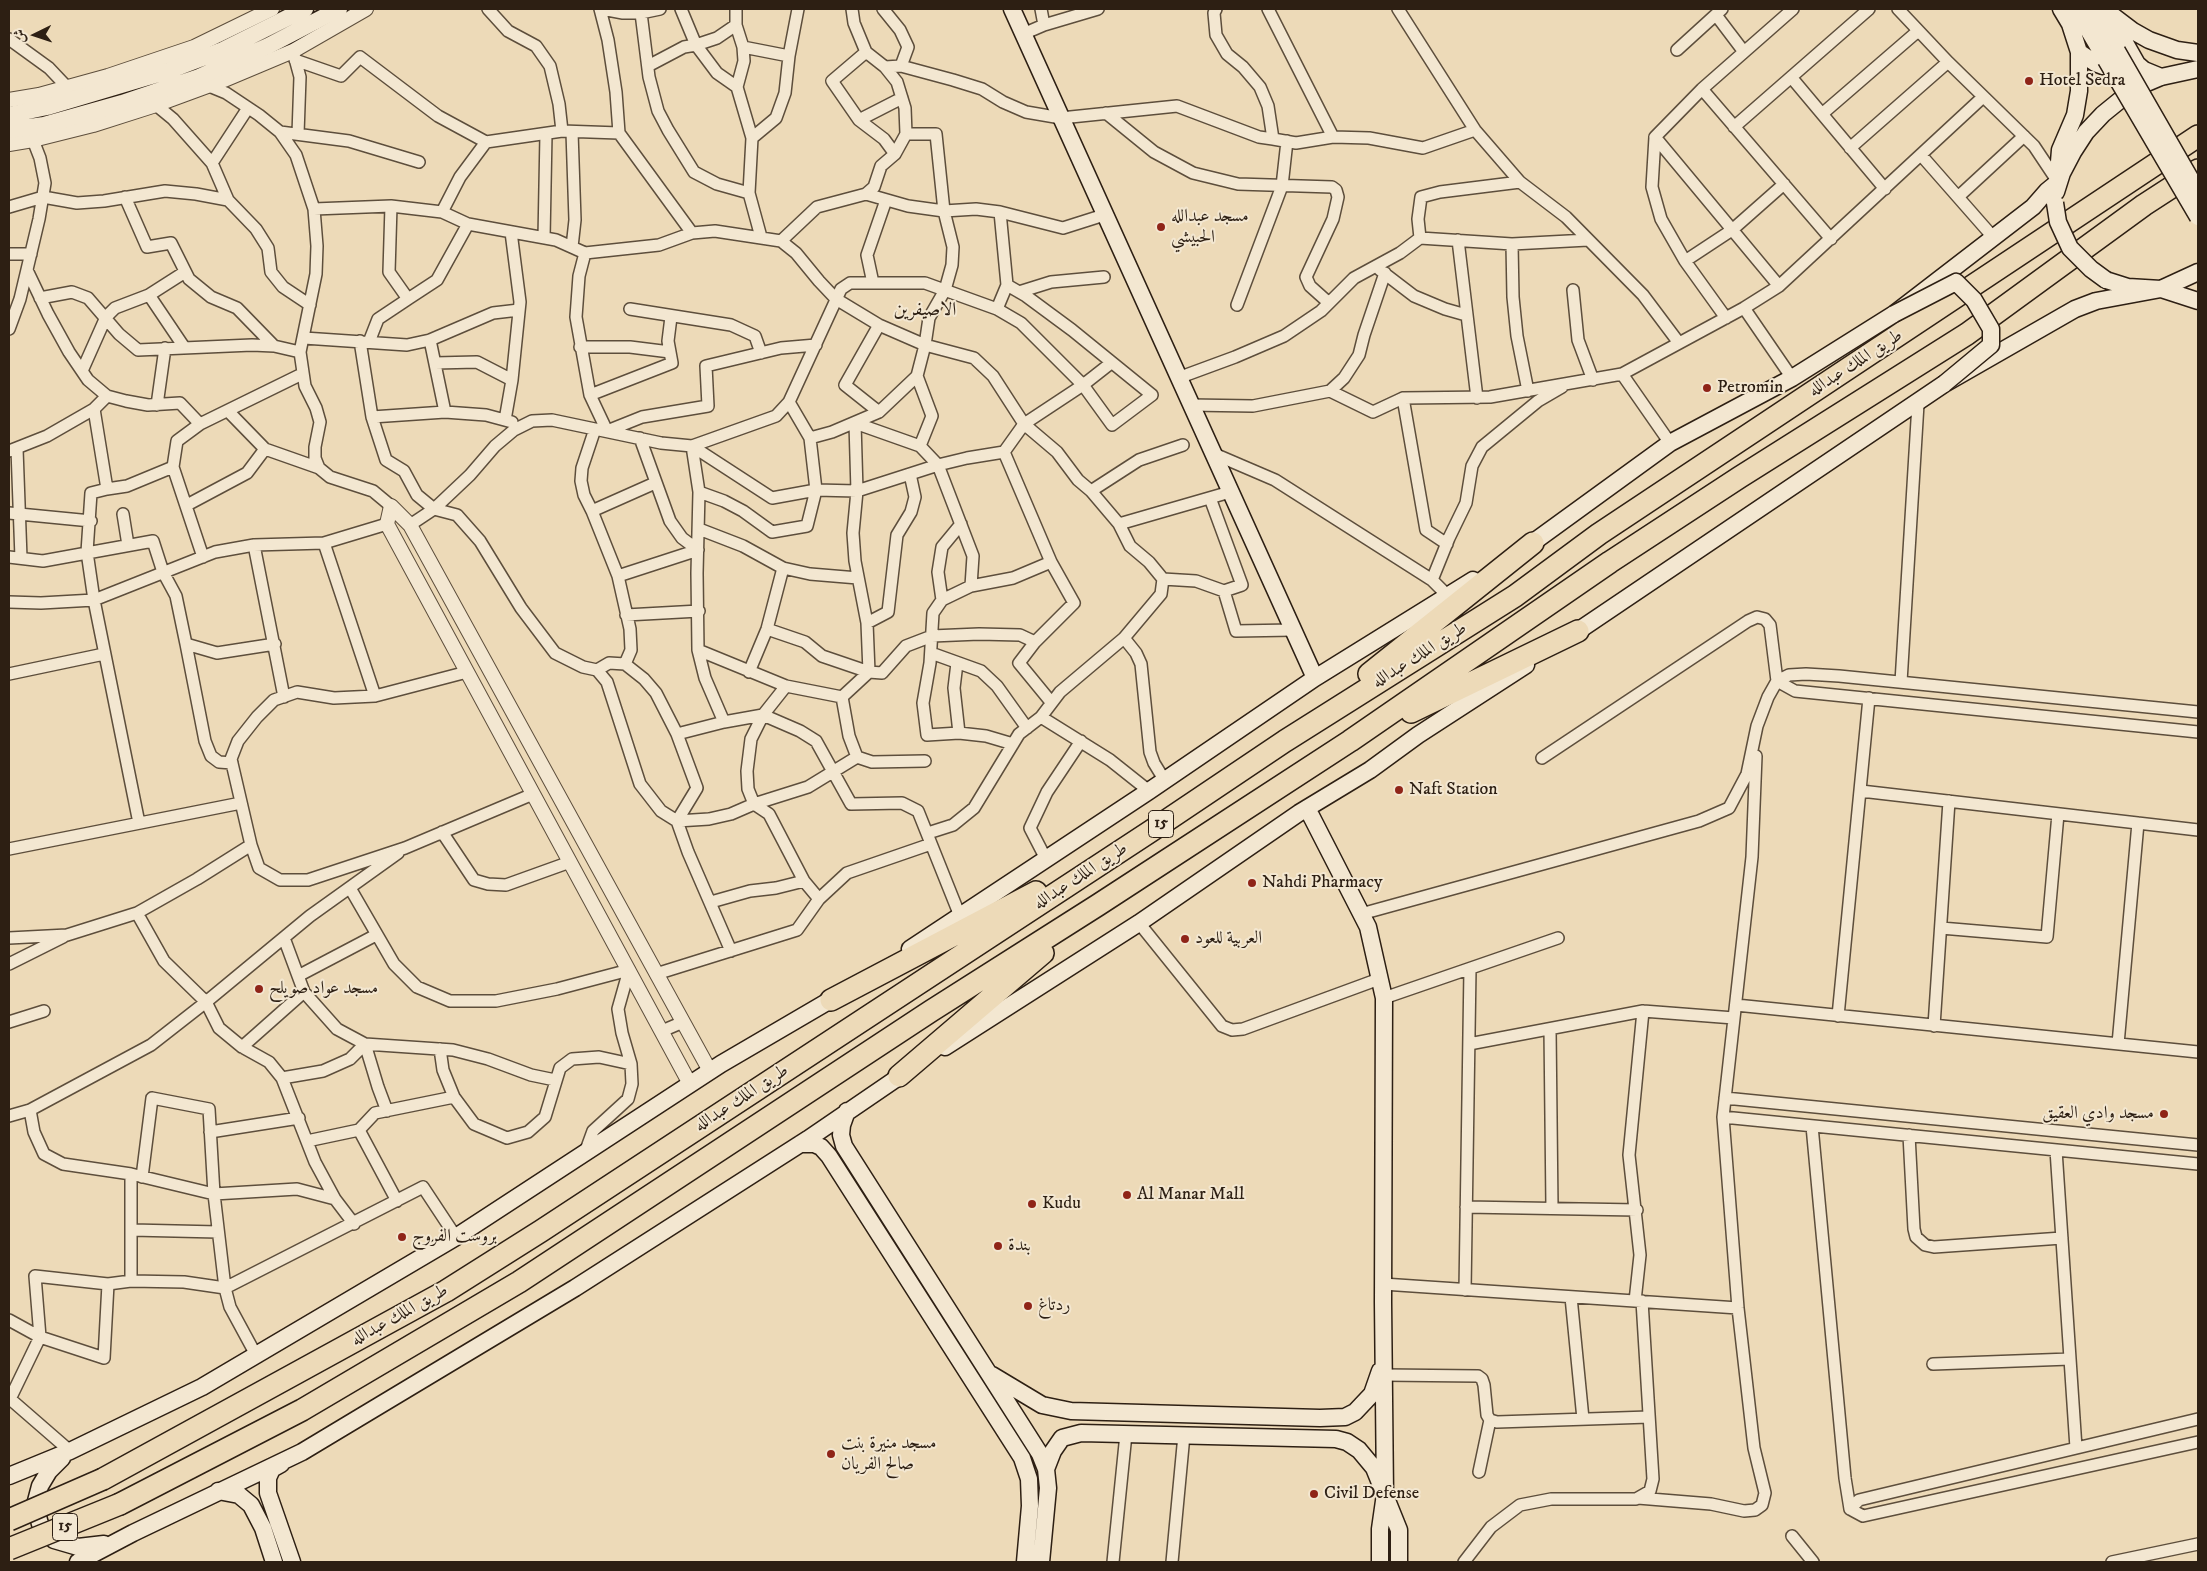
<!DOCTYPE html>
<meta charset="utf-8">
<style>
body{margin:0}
#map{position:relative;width:2207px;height:1571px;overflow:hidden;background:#eddab8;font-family:"IM FELL DW Pica",Amiri,serif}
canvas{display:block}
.frame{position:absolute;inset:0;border:10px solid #2d1f13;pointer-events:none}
.north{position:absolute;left:10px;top:10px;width:50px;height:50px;-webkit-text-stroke:4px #f3e7d1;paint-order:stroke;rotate:266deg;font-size:14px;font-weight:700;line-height:20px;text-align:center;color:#2d1f13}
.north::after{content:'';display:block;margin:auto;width:18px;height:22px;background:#2d1f13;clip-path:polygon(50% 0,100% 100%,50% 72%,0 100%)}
</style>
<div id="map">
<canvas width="2207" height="1571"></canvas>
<div class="frame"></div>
<div class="north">ش</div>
</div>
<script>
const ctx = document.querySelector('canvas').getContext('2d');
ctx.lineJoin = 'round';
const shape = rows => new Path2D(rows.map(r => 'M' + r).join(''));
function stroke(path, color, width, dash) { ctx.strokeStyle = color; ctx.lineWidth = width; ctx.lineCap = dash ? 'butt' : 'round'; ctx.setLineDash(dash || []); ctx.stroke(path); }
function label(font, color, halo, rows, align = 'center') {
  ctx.font = font + ' "IM FELL DW Pica",Amiri,serif'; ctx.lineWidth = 4; ctx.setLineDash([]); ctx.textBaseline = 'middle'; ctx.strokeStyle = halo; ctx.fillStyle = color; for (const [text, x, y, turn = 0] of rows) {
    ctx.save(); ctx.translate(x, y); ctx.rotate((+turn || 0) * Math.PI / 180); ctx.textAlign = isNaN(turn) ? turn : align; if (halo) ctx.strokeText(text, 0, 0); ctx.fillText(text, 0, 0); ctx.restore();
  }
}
const minor = shape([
 [488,9,508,31,536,46,550,66,559,104,562,131],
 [600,9,608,40,616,92,619,133,692,233],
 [602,9,623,13,641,13,660,9],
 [681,9,696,45,717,73,737,87],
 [736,9,736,25,743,47,744,61,737,87,752,138,749,193,761,237],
 [883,9,900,30,908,47,901,66],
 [1041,9,1044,25],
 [1216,9,1214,13,1216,35,1227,54,1243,67,1260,87,1268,106,1273,139],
 [1268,9,1333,137],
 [1398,9,1475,130,1520,182,1566,217,1643,295,1679,343],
 [1898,9,1948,62,2034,146,2058,182],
 [641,13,649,77,658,111,668,130,694,172,717,184,749,193],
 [1716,15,1744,52],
 [1023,34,1044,25,1098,9],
 [9,39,49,68,67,87],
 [743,47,789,56],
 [1677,50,1722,9],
 [866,52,832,81,859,120,884,139,895,154],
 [294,55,300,77,298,134],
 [295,60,341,76,360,57,438,116,486,142,562,131,619,133],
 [648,66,684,47,696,45,717,38,736,25],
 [885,67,901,66,953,80,982,89,1003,102,1026,112,1061,118,1177,106,1259,137,1273,139,1296,143,1333,137,1369,138,1423,148,1475,130],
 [1791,77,1885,189],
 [209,86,226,93,259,115,280,132,296,155,314,209,317,246,316,274,300,352,305,386,316,408,320,422,315,447,315,458,319,468,330,477,373,491,391,506],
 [1702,89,1831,239],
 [156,105,173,119,212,163,228,200,256,229,268,248,271,272,283,287,310,305],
 [1106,113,1154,152,1193,173,1238,184,1332,187,1336,190,1338,197,1333,219,1306,277,1310,286,1329,303],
 [1822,114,1918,31],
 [859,120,902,98],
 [1734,127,1869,9],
 [280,132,349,141,419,162],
 [1655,137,1652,187,1661,219,1685,261,1726,318],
 [752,138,776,118,785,93,789,56,798,9],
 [1850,148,1948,62],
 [1921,155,1993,237],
 [212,163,248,108],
 [1520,182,1440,192,1421,197,1418,219,1420,238,1512,244,1588,240],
 [866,194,908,206,944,211,976,209,1000,212,1063,228,1104,215],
 [125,197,147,247,171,243,189,279,211,297,237,308,274,346],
 [1958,197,2024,136],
 [9,207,43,197,77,203,104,201,165,191,196,194,228,200],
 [314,209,391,206,442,212,468,224,556,240,585,253,659,245,692,233,715,231,781,241,796,253,819,281,836,299,879,325,925,345,974,358,993,376,1024,424,1004,452,967,458,938,465,857,491,816,490,772,498,692,446],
 [442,212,460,177,486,142],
 [544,238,546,134],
 [1458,240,1477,398],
 [781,241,817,207,866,194,874,187,881,166,895,154,906,134,905,108,897,82,885,67,866,52,854,23,852,9],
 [1512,244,1513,297,1517,336,1528,391],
 [572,247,575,220,572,132],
 [585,253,579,276,576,317,590,395,607,431,642,417,708,406,706,366,781,348,816,345],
 [9,254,31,254],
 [1685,261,1732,230,1784,184],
 [27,270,48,314,69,352,88,380,107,396,126,401,148,405,180,403,200,424],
 [1380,270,1414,296,1445,309,1466,315],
 [873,283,867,255,886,200],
 [1779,286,1655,137,1702,89,1793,9],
 [1573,290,1578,340,1593,380],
 [1019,292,1051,282,1104,277],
 [149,295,184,347],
 [40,298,72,292,88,298,119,334,138,350,252,345,274,346,300,352],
 [408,299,437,280,468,224],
 [1237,305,1282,186,1287,141],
 [1744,308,1792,378],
 [630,309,731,325,755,336,761,353],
 [997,309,1007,285,1000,212],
 [9,329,20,299,39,219,45,183,40,158,33,140],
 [304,338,407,345,430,340,493,313,519,310],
 [430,340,445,412],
 [360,341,372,417,386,460,404,471,417,495,434,509,470,475,495,446,514,430,532,421,552,420,661,443,692,446,776,416,789,402,841,289,850,283,925,283,997,309,1021,323,1083,385,1112,425,1152,395,1072,330,1026,296,1007,285],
 [369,342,378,319,408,299,389,272,391,206],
 [580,347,630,347,670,352],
 [435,363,477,362,512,380],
 [82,371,106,317,115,308,149,295,185,272],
 [1622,374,1670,443],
 [917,376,932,416,920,446],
 [1178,378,1235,357,1284,336,1321,311,1354,278,1400,253,1420,238],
 [1330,391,1373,412,1403,398,1490,397,1622,374,1744,308,1779,286,1983,97],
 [590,395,672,363,668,341,671,317],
 [1403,398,1426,530,1447,544],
 [157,405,165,348],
 [1190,405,1253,406,1330,391,1344,378,1359,355,1364,335,1385,273],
 [94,409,107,489,91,493,87,552,94,600,139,823],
 [228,411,265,449,319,468],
 [879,412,845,385,879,325],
 [372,417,445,412,486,415,512,422],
 [505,420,512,380,520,302,511,232],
 [595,429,582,468,581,481,584,495,592,511,618,576,630,629,631,650,625,664],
 [640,438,670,521,682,538,698,550],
 [810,438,832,432,879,412,917,376,925,345,929,318,945,290,952,265,953,247,944,211,936,134,906,134],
 [692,446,699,492,697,573,698,650,705,678,724,722],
 [17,449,21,558],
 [9,451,47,436,94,409,107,396],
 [1004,452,1051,562,1074,603,1035,642,1019,663,1051,702],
 [1212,453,1275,480,1432,580,1448,596],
 [107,489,127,486,173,467],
 [1091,491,1139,460,1183,445],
 [699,492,724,501,743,511,772,532,807,526,816,490,810,438,789,402],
 [1210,498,1242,585,1224,591],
 [187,505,247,473,265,449],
 [592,511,655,483],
 [9,513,91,521],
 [123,514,128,545],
 [1119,524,1230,492],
 [410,525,434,509,457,515,480,541,521,608,555,653,583,667,597,670,607,682,640,784,661,811,677,821,709,819,731,814,754,804,808,787,857,757],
 [699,529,743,546,783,568,810,574,858,578],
 [324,543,375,696],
 [254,545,284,697],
 [9,557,43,561,153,541,163,572,176,596,186,644,217,653,275,644],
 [203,557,173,467,177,441,200,424,302,374],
 [618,576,698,550],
 [1163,579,1196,581,1224,591,1236,631,1293,630],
 [1432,580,1449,538,1466,503,1472,466,1482,447,1538,401,1562,387],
 [942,600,938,572,942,547,961,524],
 [9,602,41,603,94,600,215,552,254,545,324,543,387,524],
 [626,615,699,611],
 [867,623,888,612,897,535,911,512,915,497,910,474],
 [767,629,805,642,822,656,869,672,882,673,906,646,932,636,979,634,1020,635,1035,642],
 [1124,638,1136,653,1141,664,1150,752,1154,763,1165,781],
 [186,644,205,741,211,756,219,762,232,763],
 [698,650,786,686,842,697],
 [931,653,981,671,997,686,1027,728],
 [957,663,954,688,959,733],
 [597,670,609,663,625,664,644,679,656,693,677,734],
 [467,672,375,696,334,698,297,692,274,700,257,717,238,741,231,759,251,845,259,868,280,880,308,880,405,848,533,794],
 [749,672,767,629,783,568],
 [9,674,104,654],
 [1777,681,1795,691,2198,732],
 [1901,682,1918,404],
 [786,686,763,715,751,739,747,771,748,789,754,804,769,814,804,881,819,899],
 [842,697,869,672,867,623,855,561,853,533,857,491,855,423,920,446,938,465,973,556,971,586],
 [842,697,849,736,857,757,872,762,925,761],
 [1041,717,1110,760,1149,791],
 [1013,744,986,736,959,733,927,735,923,703,930,663,933,613,942,600,971,586,1013,578,1051,562],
 [1542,758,1748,621,1757,617,1765,619,1770,625,1777,681],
 [1861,791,2198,830],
 [442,832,474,880,488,884,506,885,570,862],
 [928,833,953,825,974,808,1019,734,1041,717,1060,692,1124,638,1161,594,1163,579,1149,562,1130,546,1119,524,1091,491,1078,480,1057,452,1024,424,1083,385,1111,363],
 [9,849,241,803],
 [1046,859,1030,828,1047,792,1081,741],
 [350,888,394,964,417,987,450,1001,496,1001,557,989,629,970],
 [711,902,750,891,776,888,804,881],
 [137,913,164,961,206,1002,219,1028,242,1047,269,1062,282,1078,315,1162,335,1199,354,1224],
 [1361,914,1699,821,1729,808,1747,774,1757,726,1768,697,1777,681,1789,675,1806,674,1839,676,2198,712],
 [1139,923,1222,1026,1232,1030,1243,1029,1379,979],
 [1941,928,2047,937,2058,814],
 [9,938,67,935,137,913,197,879,251,845],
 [284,938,304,992,337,1029,365,1044,453,1050,488,1059,531,1075,555,1080],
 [731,951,688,852,677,821,697,788,677,734,724,722,763,715,800,731,816,741,851,804,902,803,918,811,960,916],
 [9,964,63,937],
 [656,974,797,930,819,899,847,873,931,844],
 [298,976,376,935],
 [1384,998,1558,938],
 [1736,1005,2198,1052],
 [1838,1016,1869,698],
 [9,1022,44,1011],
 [1934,1026,1949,801],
 [1550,1029,1552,1208],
 [662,1031,683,1022],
 [1469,1044,1643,1011,1734,1018],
 [2118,1044,2138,823],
 [242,1047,304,992],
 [440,1049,443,1070,454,1097,474,1124,507,1138,528,1132,545,1117,560,1068,572,1059,599,1057,631,1064],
 [282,1078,323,1071,350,1059,365,1044,378,1087,387,1111],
 [1725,1098,2198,1145],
 [30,1110,34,1132,44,1154,63,1164,131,1174,214,1194,297,1189,335,1199],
 [9,1116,30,1110,151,1045,206,1002,310,916,398,853],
 [1723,1117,2198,1164],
 [1812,1126,1845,1478,1850,1509],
 [359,1130,397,1201],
 [210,1132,299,1118],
 [1909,1135,1914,1229,1916,1237,1925,1245,1934,1247,2062,1238],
 [307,1141,359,1130,375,1113,454,1097],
 [2056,1150,2076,1448],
 [585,1153,593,1131,628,1099,632,1084,631,1064,622,1033,618,1009,629,970],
 [142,1177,152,1098,209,1109,214,1194,225,1288,230,1307,256,1355],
 [1466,1207,1637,1210],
 [132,1230,218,1232],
 [131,1281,131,1174],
 [1383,1284,1738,1308],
 [1465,1290,1470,969],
 [1571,1297,1583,1419],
 [1635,1301,1640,1255,1629,1155,1643,1011],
 [9,1320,40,1337,104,1358,108,1284],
 [1933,1364,2070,1359],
 [1384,1375,1478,1376,1482,1379,1484,1385,1487,1415,1490,1420,1497,1422,1649,1417],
 [9,1398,70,1451],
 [10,1399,40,1337,35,1276,108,1284,131,1281,184,1282,225,1288,423,1187,456,1237],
 [1479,1472,1490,1420],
 [1638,1498,1711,1504,1744,1511,1755,1510,1762,1505,1765,1493,1754,1448,1738,1308,1723,1117,1752,857,1756,756],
 [1850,1509,1859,1500,2198,1419],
 [1850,1509,1863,1516,2198,1442],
 [1792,1536,1813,1562],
 [1113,1562,1126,1434],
 [1172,1562,1184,1435],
 [1464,1562,1491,1527,1520,1505,1551,1499,1636,1499,1650,1491,1653,1479,1642,1301],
 [2112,1562,2198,1544]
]);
const tertiary = shape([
 [9,100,39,95,108,76,194,47,272,9],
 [9,144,33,140,93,125,156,105,224,80,293,51,366,9],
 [690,1084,387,524,391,506,410,525,710,1071]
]);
const secondary = shape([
 [1012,9,1315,678],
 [2061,9,2070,24,2079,52,2079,91,2075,115,2060,150,2059,162,2062,173],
 [2076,9,2106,60],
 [2092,9,2117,51],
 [2108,12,2133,31,2149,40,2177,50,2198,53],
 [2111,18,2137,64,2144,70,2161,77],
 [2079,52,2095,63,2103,66,2118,58],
 [9,115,47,107,168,71,223,50,305,9],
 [9,130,44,125,122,103,199,77,268,46,339,9],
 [2056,192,2062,173,2073,152,2086,132,2103,114,2135,88,2161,77,2198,69],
 [2106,280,2128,287,2161,289,2198,272],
 [1524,549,1670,443,1792,378,1894,314,2033,207,2047,191,2058,182],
 [1569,637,1944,384,2075,309,2096,301,2161,289,2198,301],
 [1307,808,1368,927,1384,998,1383,1302,1385,1494,1380,1529,1380,1562],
 [910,949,1149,791,1315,678,1473,580],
 [945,1047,1139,923,1299,813,1370,770,1418,735,1526,665],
 [847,1111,842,1125,841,1135,844,1146,1040,1454,1046,1469,1048,1488,1041,1562],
 [800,1144,814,1144,821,1147,829,1156,1022,1458,1029,1479,1030,1506,1025,1562],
 [992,1375,1042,1405,1071,1411,1320,1418,1345,1417,1355,1412,1372,1394,1380,1371],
 [62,1458,49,1471,40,1486,35,1505,40,1524,54,1540,78,1547,104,1544],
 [281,1464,272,1469,268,1478,268,1493,292,1562],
 [1046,1469,1053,1451,1062,1438,1081,1433,1336,1439,1347,1442,1359,1450,1374,1468,1399,1530,1399,1562],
 [9,1476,70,1451,202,1387,456,1237,721,1064,839,995],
 [218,1491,239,1495,251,1505,263,1528,274,1562],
 [78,1562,133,1533,302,1452,575,1288,808,1139,909,1070]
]);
const motorway = shape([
 [1369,674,1533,543],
 [1411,712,1578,631],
 [831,1000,1036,892],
 [899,1076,1043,953],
 [103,1479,446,1291,541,1231,1151,831,1285,741,1515,596,1599,534,2198,136],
 [120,1504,302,1410,519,1282,931,1011,1098,905,1350,741,1610,562,1740,477,1967,334,2144,205,2198,170]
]);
const secondaryBridge = shape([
 [2117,51,2198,192],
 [2106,60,2198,217],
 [2055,203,2058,222,2070,248,2091,269,2106,280],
 [1894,314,1956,282,1974,300,1991,329,1991,345,1944,384]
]);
const motorwayBridge = shape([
 [9,1520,103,1479],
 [9,1549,120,1504]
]);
const markers = [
 [2029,81,5,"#8f2418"],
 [1161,227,5,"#8f2418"],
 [1707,388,5,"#8f2418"],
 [1399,790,5,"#8f2418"],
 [1252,883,5,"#8f2418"],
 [1185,939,5,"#8f2418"],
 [259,989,5,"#8f2418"],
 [2164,1114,5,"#8f2418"],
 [1127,1195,5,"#8f2418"],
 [1032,1204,5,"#8f2418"],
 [402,1237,5,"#8f2418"],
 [998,1246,5,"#8f2418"],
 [1028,1306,5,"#8f2418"],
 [831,1454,5,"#8f2418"],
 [1314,1494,5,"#8f2418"]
];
const shields = [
 [1161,824,25],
 [65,1527,25]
];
const shieldNames = [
 ["15",1161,824],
 ["15",65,1527]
];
const poiNames = [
 ["Hotel Sedra",2039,81],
 ["مسجد عبدالله",1171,217],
 ["الحبيشي",1171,238],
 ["Petromin",1717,388],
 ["Naft Station",1409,790],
 ["Nahdi Pharmacy",1262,883],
 ["العربية للعود",1195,939],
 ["مسجد عواد صويلح",269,989],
 ["مسجد وادي العقيق",2154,1114,"right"],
 ["Al Manar Mall",1137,1195],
 ["Kudu",1042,1204],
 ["بروست الفروج",412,1237],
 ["بندة",1008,1246],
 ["ردتاغ",1038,1306],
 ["مسجد منيرة بنت",841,1444],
 ["صالح الفريان",841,1465],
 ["Civil Defense",1324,1494]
];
const streetNames = [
 ["طريق الملك عبدالله",1856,364,-33],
 ["طريق الملك عبدالله",1420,656,-32],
 ["طريق الملك عبدالله",1081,877,-33],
 ["طريق الملك عبدالله",742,1099,-33],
 ["طريق الملك عبدالله",400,1316,-29]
];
const neighbourhoodNames = [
 ["الاصيفرين",925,311]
];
stroke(minor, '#5d4e3c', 14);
stroke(tertiary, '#5d4e3c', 16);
stroke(secondary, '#2d1f13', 19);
stroke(motorway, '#2d1f13', 24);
stroke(minor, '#f3e7d1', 11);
stroke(tertiary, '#f3e7d1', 14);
stroke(secondary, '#f3e7d1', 16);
stroke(motorway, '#eddab8', 21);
stroke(secondaryBridge, '#2d1f13', 19, []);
stroke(motorwayBridge, '#2d1f13', 24, []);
stroke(secondaryBridge, '#f3e7d1', 16);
stroke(motorwayBridge, '#eddab8', 21);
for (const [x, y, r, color] of markers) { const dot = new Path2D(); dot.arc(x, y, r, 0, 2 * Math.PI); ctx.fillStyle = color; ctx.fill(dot); stroke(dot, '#f3e7d1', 2); }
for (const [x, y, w] of shields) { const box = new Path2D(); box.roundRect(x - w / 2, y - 13.5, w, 27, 4); ctx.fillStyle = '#f3e7d1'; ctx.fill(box); stroke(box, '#2d1f13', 1); }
label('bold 16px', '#2d1f13', null, shieldNames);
label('18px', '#2d1f13', '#f3e7d1', poiNames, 'left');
label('18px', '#2d1f13', '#f3e7d1', streetNames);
label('19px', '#2d1f13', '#f3e7d1', neighbourhoodNames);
</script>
